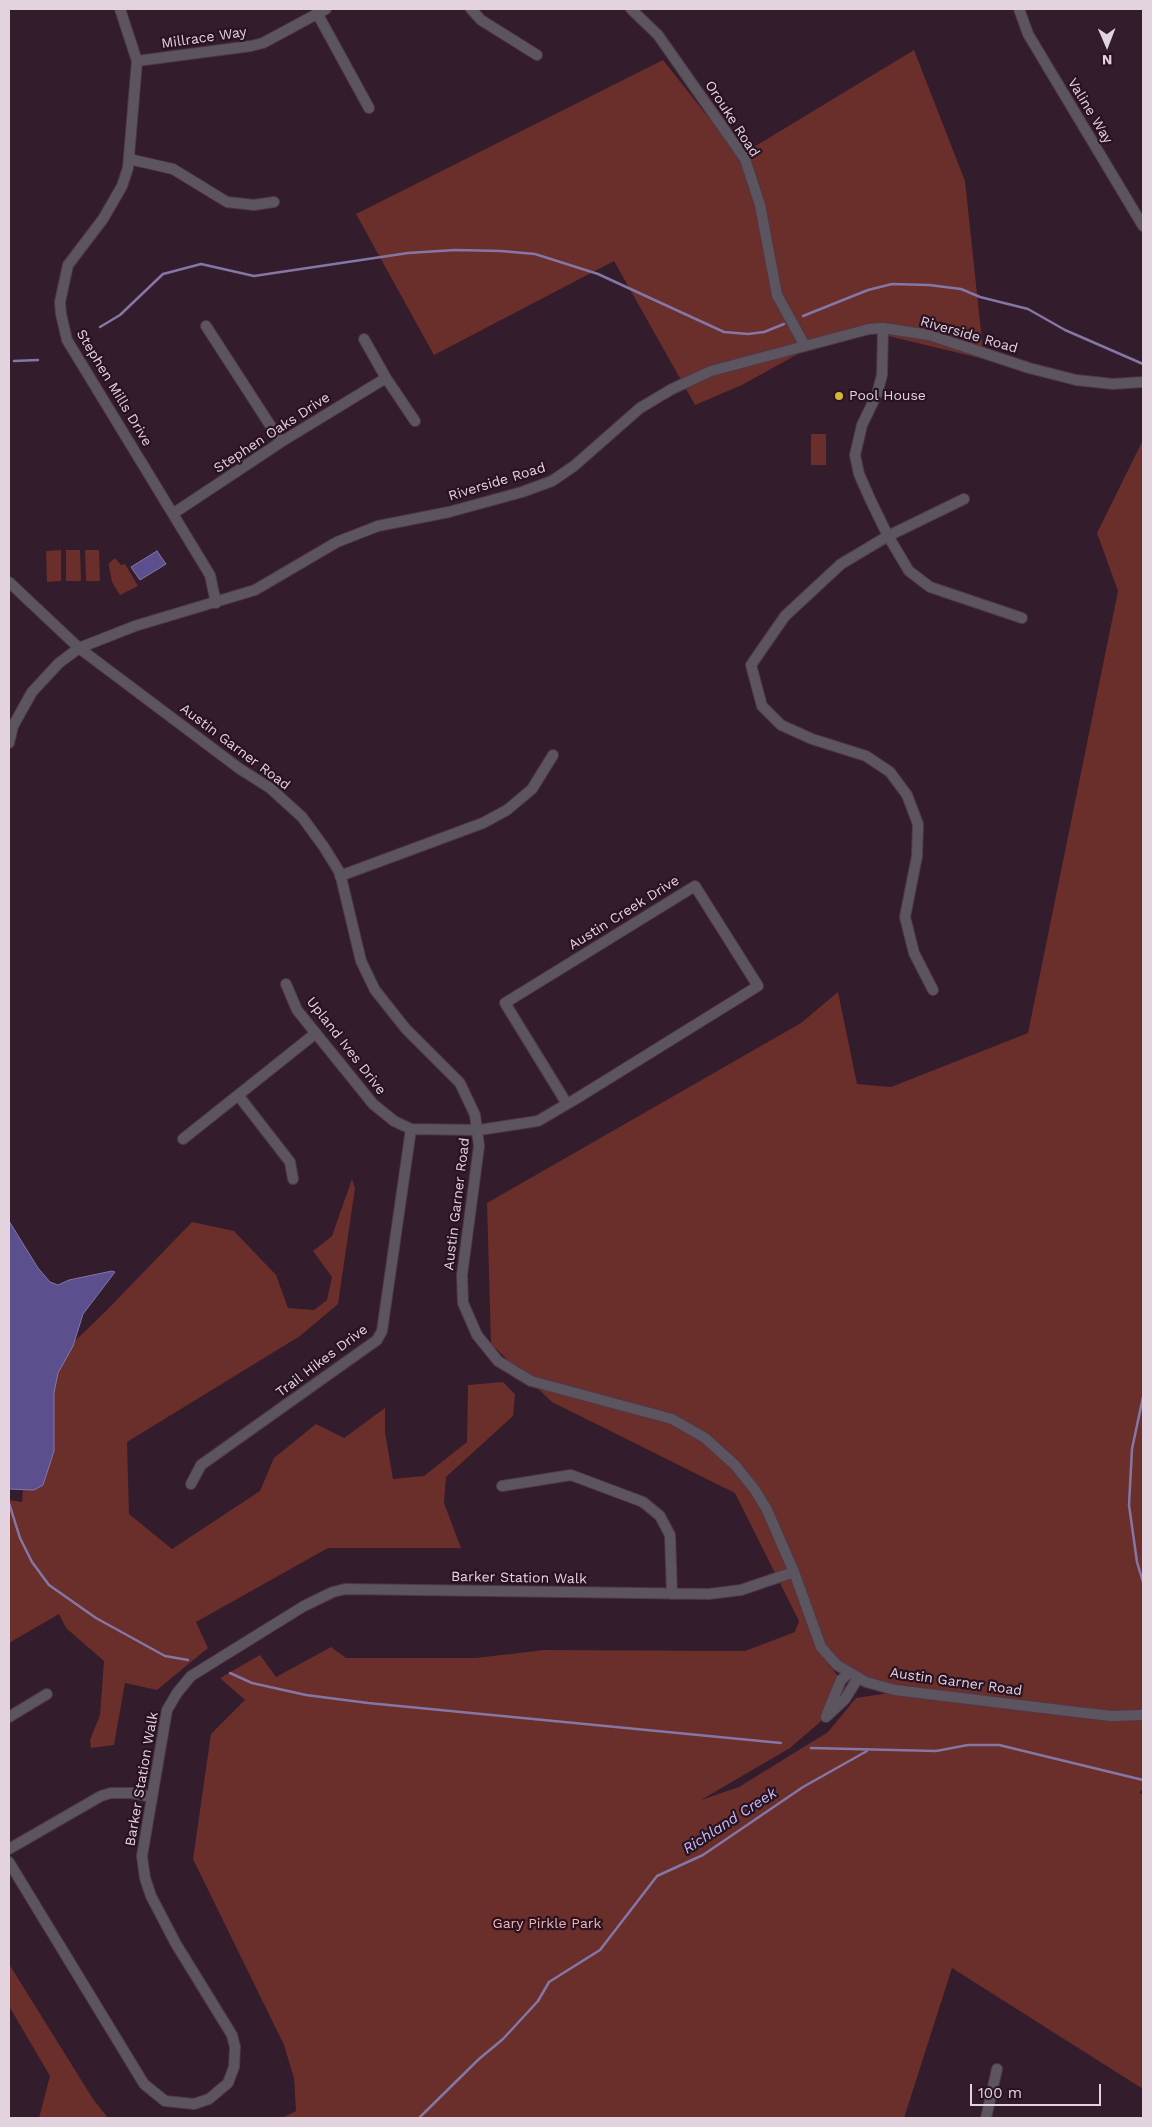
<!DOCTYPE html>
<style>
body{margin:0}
#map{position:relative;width:1152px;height:2127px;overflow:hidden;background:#331c2c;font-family:"Work Sans",sans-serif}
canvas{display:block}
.frame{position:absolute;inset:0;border:10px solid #e3d3de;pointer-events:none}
.north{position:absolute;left:1082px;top:20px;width:50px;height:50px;-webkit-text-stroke:4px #291323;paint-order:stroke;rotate:179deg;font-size:14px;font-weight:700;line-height:20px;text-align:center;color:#e3d3de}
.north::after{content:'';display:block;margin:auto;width:18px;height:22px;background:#e3d3de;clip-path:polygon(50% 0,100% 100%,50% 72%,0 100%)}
.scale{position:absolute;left:970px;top:2084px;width:131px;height:22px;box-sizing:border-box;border:2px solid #e3d3de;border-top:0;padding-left:6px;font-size:15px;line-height:18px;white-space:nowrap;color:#e3d3de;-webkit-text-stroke:4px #291323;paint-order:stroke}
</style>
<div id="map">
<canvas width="1152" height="2127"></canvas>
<div class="frame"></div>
<div class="north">N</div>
<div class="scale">100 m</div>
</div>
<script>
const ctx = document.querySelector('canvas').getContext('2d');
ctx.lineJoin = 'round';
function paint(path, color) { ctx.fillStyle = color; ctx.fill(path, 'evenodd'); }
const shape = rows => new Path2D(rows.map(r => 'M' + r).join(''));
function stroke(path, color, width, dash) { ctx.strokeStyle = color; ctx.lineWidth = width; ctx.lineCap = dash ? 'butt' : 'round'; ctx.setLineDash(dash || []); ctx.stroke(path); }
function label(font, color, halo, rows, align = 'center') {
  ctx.font = font + ' "Work Sans",sans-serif'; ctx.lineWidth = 4.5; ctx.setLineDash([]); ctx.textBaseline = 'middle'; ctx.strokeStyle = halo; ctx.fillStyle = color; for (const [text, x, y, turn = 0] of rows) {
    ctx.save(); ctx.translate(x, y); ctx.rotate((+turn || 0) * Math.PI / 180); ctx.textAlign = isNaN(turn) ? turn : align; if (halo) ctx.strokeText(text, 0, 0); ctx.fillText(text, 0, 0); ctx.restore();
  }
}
const green = shape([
 [914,50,965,181,984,359,867,331,805,350,742,385,695,405,614,261,434,355,356,214,663,60,739,156],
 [811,434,826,434,826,465,811,465],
 [1143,440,1143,1789,1139,1793,1143,1794,1143,2089,952,1968,904,2118,282,2118,296,2111,294,2078,284,2045,193,1859,211,1734,245,1700,220,1678,260,1655,276,1677,331,1647,346,1658,476,1658,544,1650,745,1651,795,1632,799,1621,735,1493,552,1402,491,1344,487,1203,801,1023,838,992,857,1084,891,1087,1028,1033,1118,591,1097,533],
 [822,1656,889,1693,856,1698,828,1732,739,1787,701,1800,790,1748,826,1717,841,1680],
 [61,550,61,581,47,582,46,551],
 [66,550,80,550,81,581,66,581],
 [85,550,99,550,100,581,86,581],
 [115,558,121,565,125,564,138,586,120,595,112,582,109,566,109,563],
 [352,1179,355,1188,338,1304,300,1336,127,1442,129,1514,172,1549,260,1491,274,1458,316,1424,344,1438,385,1408,385,1432,393,1479,424,1476,467,1442,468,1385,503,1382,515,1394,513,1416,446,1477,444,1503,461,1548,328,1548,196,1622,208,1648,157,1690,125,1683,114,1745,91,1748,90,1740,100,1715,104,1661,66,1628,59,1614,9,1643,9,1500,22,1502,32,1382,105,1312,192,1222,234,1231,276,1275,288,1308,314,1310,327,1300,332,1277,313,1251,332,1236],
 [9,1964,93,2099,108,2118,39,2118,50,2076,9,2006]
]);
const water = shape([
 [157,551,166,564,140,580,131,567,157,551],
 [9,1221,38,1268,50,1282,58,1285,69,1280,112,1271,115,1272,83,1314,73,1346,58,1373,54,1393,54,1451,43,1485,34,1490,9,1489,9,1221]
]);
const stream = shape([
 [803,316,868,290,892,284,929,285,961,289,980,297,1028,309,1065,330,1143,364],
 [100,327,120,315,163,274,201,264,254,276,408,253,455,250,501,251,535,254,598,274,724,332,748,334,764,332,784,324],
 [14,361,38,360],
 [1143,1397,1132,1449,1129,1505,1137,1562,1143,1582],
 [9,1503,20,1538,32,1562,49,1585,96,1618,165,1656,188,1660],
 [230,1673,252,1683,306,1695,368,1703,781,1743],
 [811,1748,936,1751,968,1745,999,1745,1143,1780],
 [419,2118,479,2059,503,2039,538,2001,549,1982,600,1950,657,1876,703,1855,803,1787,867,1751]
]);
const minor = shape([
 [120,9,137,61,128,168,122,186,103,219,68,265,60,302,61,314,67,340,210,575,216,603],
 [471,9,481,20,537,55],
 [631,9,658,35,745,159,760,205,777,295,805,346],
 [1019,9,1028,34,1143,226],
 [317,13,369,108],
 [137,61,251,46,263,43,326,9],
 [129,159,173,169,227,202,254,205,274,202],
 [206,326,281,442],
 [883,328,882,375,877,394,862,425,855,455,859,474,870,499,888,536,909,571,930,587,1022,618],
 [364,339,386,378,415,421],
 [174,513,281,442,386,378],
 [9,582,79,648,240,769,270,788,302,817,324,847,340,873,361,961,375,990,406,1029,460,1083,475,1115,479,1146,462,1275,463,1303,477,1335,498,1361,531,1381,672,1419,705,1438,735,1465,755,1490,767,1510,794,1572,821,1647,837,1665,866,1682,895,1690,1085,1713,1111,1716,1143,1715],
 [9,743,13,726,32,692,59,663,79,648,135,626,255,590,337,542,378,526,449,512,522,492,552,481,574,466,640,408,672,389,711,371,869,329,883,328,929,335,1029,368,1076,380,1113,384,1143,382],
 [340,876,483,823,507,810,532,789,553,755],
 [286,984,297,1010,373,1104,394,1121,411,1129,479,1130,538,1121,579,1097,758,986,695,886,505,1003,567,1104],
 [933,990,914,953,905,917,917,856,918,824,907,795,890,772,866,756,812,739,781,725,762,706,751,665,785,616,841,564,888,536,964,499],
 [238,1095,290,1162,293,1179],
 [183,1139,316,1033],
 [191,1484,201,1465,377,1340,382,1331,411,1129],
 [502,1486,571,1475,643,1502,660,1516,670,1535,672,1594],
 [827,1714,841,1680,849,1673],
 [9,1717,47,1694],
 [826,1717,845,1699,858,1678],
 [9,1849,101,1796,111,1793,131,1793,152,1797],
 [9,1862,144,2084,165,2101,194,2104,209,2099,228,2083,234,2067,235,2047,232,2035,176,1944,151,1896,145,1878,142,1856,167,1710,177,1693,191,1676,304,1606,333,1592,345,1589,709,1594,741,1590,794,1572],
 [986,2118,997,2069]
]);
const markers = [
 [839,396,5,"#d4b635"]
];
const streetNames = [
 ["Millrace Way",204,38,-8],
 ["Valine Way",1090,111,59],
 ["Orouke Road",732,119,57],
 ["Riverside Road",969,335,16],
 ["Stephen Mills Drive",114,388,59],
 ["Stephen Oaks Drive",272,433,-33],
 ["Riverside Road",497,482,-17],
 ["Austin Garner Road",235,747,37],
 ["Austin Creek Drive",624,913,-32],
 ["Upland Ives Drive",346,1046,52],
 ["Austin Garner Road",457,1204,-83],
 ["Trail Hikes Drive",322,1361,-37],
 ["Barker Station Walk",519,1578,1],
 ["Austin Garner Road",956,1682,8],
 ["Barker Station Walk",142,1779,-80]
];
const poiNames = [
 ["Pool House",849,396]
];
const parkNames = [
 ["Gary Pirkle Park",547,1924]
];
const waterNames = [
 ["Richland Creek",730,1821,-33]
];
paint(green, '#6a2e2b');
paint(water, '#5b4f8e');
stroke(water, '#8477a6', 1);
stroke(stream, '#8477a6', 2.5);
stroke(minor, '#4f3948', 12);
stroke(minor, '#5c5560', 10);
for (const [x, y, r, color] of markers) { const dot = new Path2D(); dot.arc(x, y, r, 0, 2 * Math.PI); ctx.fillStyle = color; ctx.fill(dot); stroke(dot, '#291323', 2); }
label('14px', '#e3d3de', '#291323', streetNames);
label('14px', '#e3d3de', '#291323', poiNames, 'left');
label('14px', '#f5b3ac', '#291323', parkNames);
label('italic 15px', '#c3bbf3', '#291323', waterNames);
</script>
